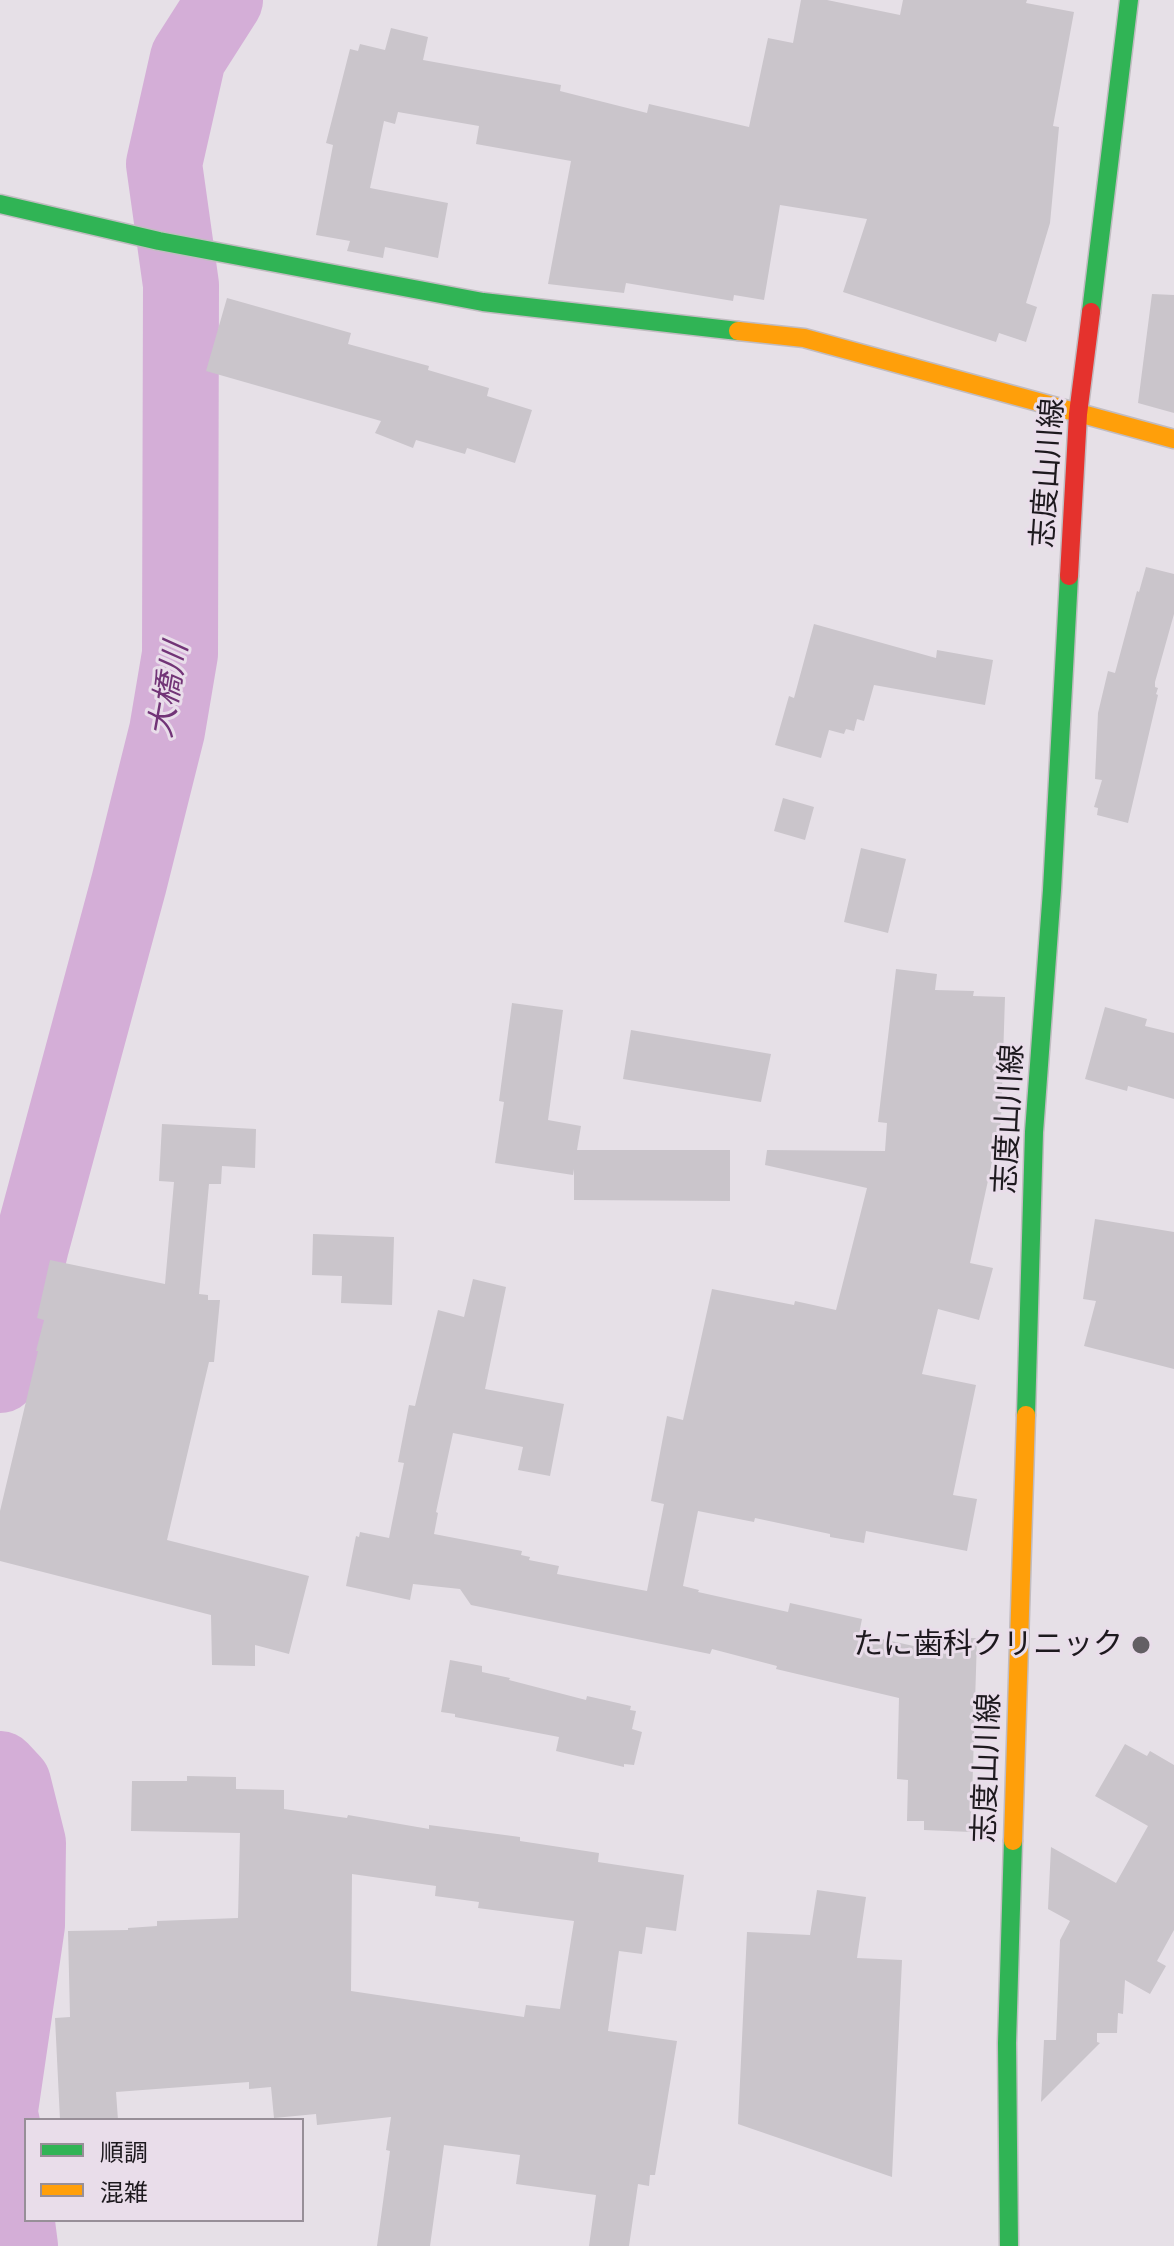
<!DOCTYPE html>
<meta charset="utf-8">
<style>
body{margin:0}
#map{position:relative;width:1174px;height:2246px;overflow:hidden;background:#e6e0e7;font-family:Mulish,"Noto Sans JP",sans-serif}
canvas{display:block}
.legend{position:absolute;left:24px;top:2118px;width:280px;height:104px;box-sizing:border-box;background:#e9ddea;border:2px solid #978f98;margin:0;padding:10px 14px;list-style:none;font-size:24px;color:#1d191e}
.legend li{display:flex;align-items:center;gap:16px;height:40px}
.legend b{width:40px;border:2px solid #978f98}
</style>
<div id="map">
<canvas width="1174" height="2246"></canvas>
<ul class="legend">
<li><b style="height:10px;background:#30b455"></b>順調</li>
<li><b style="height:10px;background:#ff9f0a"></b>混雑</li>
</ul>
</div>
<script>
const ctx = document.querySelector('canvas').getContext('2d');
ctx.lineJoin = 'round';
const shape = rows => new Path2D(rows.map(r => 'M' + r).join(''));
function stroke(path, color, width, dash) { ctx.strokeStyle = color; ctx.lineWidth = width; ctx.lineCap = dash ? 'butt' : 'round'; ctx.setLineDash(dash || []); ctx.stroke(path); }
function paint(path, color) { ctx.fillStyle = color; ctx.fill(path, 'evenodd'); }
function label(font, color, halo, rows, align = 'center') {
  ctx.font = font + ' Mulish,"Noto Sans JP",sans-serif'; ctx.lineWidth = 6; ctx.setLineDash([]); ctx.textBaseline = 'middle'; ctx.strokeStyle = halo; ctx.fillStyle = color; for (const [text, x, y, turn = 0] of rows) {
    ctx.save(); ctx.translate(x, y); ctx.rotate((+turn || 0) * Math.PI / 180); ctx.textAlign = isNaN(turn) ? turn : align; if (halo) ctx.strokeText(text, 0, 0); ctx.fillText(text, 0, 0); ctx.restore();
  }
}
const river = shape([
 [0,1375,31,1246,129,883,167,731,180,654,181,285,164,164,188,58,225,0],
 [0,1769,13,1783,28,1843,27,1925,0,2110],
 [0,2114,8,2153,20,2246]
]);
const building = shape([
 [801,0,827,0,900,15,903,0,1027,0,1026,3,1074,12,1053,126,1059,127,1050,223,1026,303,1037,307,1026,342,999,333,996,342,843,292,867,219,780,205,764,300,734,295,733,301,626,283,624,293,548,284,571,161,476,144,479,126,398,112,395,124,384,121,370,188,448,203,438,258,385,247,383,258,347,251,350,241,316,235,333,145,326,143,350,49,358,51,360,44,385,50,391,28,428,37,423,60,561,85,560,91,647,113,649,104,749,127,768,38,793,43],
 [1152,294,1174,295,1174,413,1138,403],
 [227,298,351,333,348,344,429,366,428,370,489,388,487,396,532,410,515,463,467,448,465,454,416,440,413,448,375,433,381,421,206,371],
 [1146,567,1174,574,1174,614,1155,682,1155,687,1158,688,1156,694,1158,695,1128,823,1097,815,1098,808,1094,807,1102,780,1095,779,1098,713,1108,671,1115,673,1137,591,1139,592],
 [814,624,936,658,937,650,993,660,985,705,874,685,864,721,857,719,854,731,846,729,844,734,829,730,821,758,775,745,789,696,794,698],
 [783,798,814,807,805,840,774,831],
 [861,848,906,859,888,933,844,922],
 [896,969,937,974,935,990,974,991,973,996,1005,997,1001,1121,970,1263,993,1268,979,1320,938,1309,922,1374,976,1385,953,1495,977,1499,967,1551,866,1531,864,1543,830,1537,830,1534,755,1518,754,1522,698,1511,683,1586,699,1590,698,1592,788,1612,790,1603,862,1619,859,1634,941,1652,942,1638,977,1638,971,1832,924,1830,924,1821,907,1821,908,1780,897,1779,899,1698,776,1669,777,1666,712,1649,710,1654,471,1605,460,1589,413,1584,410,1600,346,1586,356,1536,359,1537,360,1532,389,1538,404,1463,398,1462,409,1405,415,1406,438,1310,464,1317,473,1279,506,1287,485,1389,564,1404,550,1476,518,1470,523,1447,453,1433,436,1512,438,1513,434,1534,522,1551,521,1555,530,1557,529,1560,559,1566,557,1574,647,1591,664,1504,651,1501,667,1416,683,1420,712,1289,794,1305,795,1301,836,1310,867,1188,765,1165,767,1150,885,1151,887,1123,878,1122],
 [512,1003,563,1010,548,1120,581,1126,577,1150,730,1150,730,1201,574,1200,574,1169,573,1175,495,1163,504,1102,499,1101],
 [1105,1007,1147,1019,1145,1026,1174,1033,1174,1099,1128,1086,1127,1091,1085,1079],
 [631,1030,771,1054,761,1102,623,1079],
 [162,1124,256,1129,255,1168,222,1166,221,1184,209,1184,199,1294,208,1295,208,1300,220,1300,214,1362,209,1362,167,1540,309,1576,289,1654,255,1645,255,1666,212,1665,211,1615,0,1561,0,1511,38,1351,36,1351,44,1320,37,1318,50,1260,165,1284,174,1182,159,1181],
 [1095,1219,1174,1232,1174,1369,1084,1346,1096,1301,1083,1299],
 [313,1234,394,1237,392,1305,341,1303,342,1276,312,1275],
 [450,1660,482,1666,482,1672,510,1678,509,1680,586,1700,587,1696,631,1706,630,1710,636,1711,632,1729,642,1732,634,1765,624,1764,624,1767,556,1751,559,1737,455,1717,455,1714,441,1712],
 [1125,1744,1147,1756,1150,1751,1174,1765,1174,1930,1157,1961,1166,1966,1150,1994,1125,1980,1123,2014,1118,2013,1117,2033,1097,2033,1097,2042,1100,2043,1041,2102,1044,2040,1056,2040,1060,1940,1070,1921,1048,1909,1051,1847,1116,1883,1148,1826,1095,1796],
 [187,1776,236,1777,236,1789,284,1790,284,1809,347,1818,348,1815,429,1829,429,1825,520,1837,520,1841,599,1853,598,1862,684,1875,676,1931,646,1927,642,1954,619,1951,608,2031,677,2041,655,2175,650,2175,649,2186,638,2184,629,2246,589,2246,596,2195,516,2184,520,2155,444,2145,430,2246,377,2246,390,2151,386,2150,391,2117,317,2125,316,2114,274,2118,271,2087,249,2089,249,2082,116,2092,118,2120,60,2120,55,2018,70,2017,68,1931,128,1930,128,1928,157,1926,157,1921,238,1918,240,1833,131,1831,132,1781,187,1781],
 [352,1874,436,1886,435,1896,479,1902,478,1908,574,1921,560,2009,526,2005,524,2017,351,1991],
 [817,1890,866,1897,857,1958,902,1960,892,2177,738,2124,747,1932,810,1935]
]);
const fast = shape([
 [0,204,159,241,483,302,738,331],
 [1091,312,1129,0],
 [1026,1415,1034,1132,1052,890,1069,576],
 [1009,2246,1007,2043,1013,1841]
]);
const slow = shape([
 [738,331,804,338,1174,439],
 [1013,1841,1026,1415]
]);
const jam = shape([
 [1069,576,1078,414,1091,312]
]);
const markers = [
 [1141,1645,10,"#635f64"]
];
const streetNames = [
 ["志度山川線",1048,473,-86],
 ["志度山川線",1009,1119,-87],
 ["志度山川線",987,1768,-88]
];
const poiNames = [
 ["たに歯科クリニック",1123,1645]
];
const waterNames = [
 ["大橋川",169,690,-80]
];
stroke(river, '#d4aed7', 76);
paint(building, '#cac5cb');
stroke(fast, '#c1bcc1', 21);
stroke(slow, '#c1bcc1', 21);
stroke(jam, '#c1bcc1', 21);
stroke(fast, '#30b455', 18);
stroke(slow, '#ff9f0a', 18);
stroke(jam, '#e5322d', 18);
for (const [x, y, r, color] of markers) { const dot = new Path2D(); dot.arc(x, y, r, 0, 2 * Math.PI); ctx.fillStyle = color; ctx.fill(dot); stroke(dot, '#e9ddea', 3); }
label('30px', '#1d191e', '#e9ddea', streetNames);
label('30px', '#1d191e', '#e9ddea', poiNames, 'right');
label('italic 32px', '#723477', '#e9ddea', waterNames);
</script>
